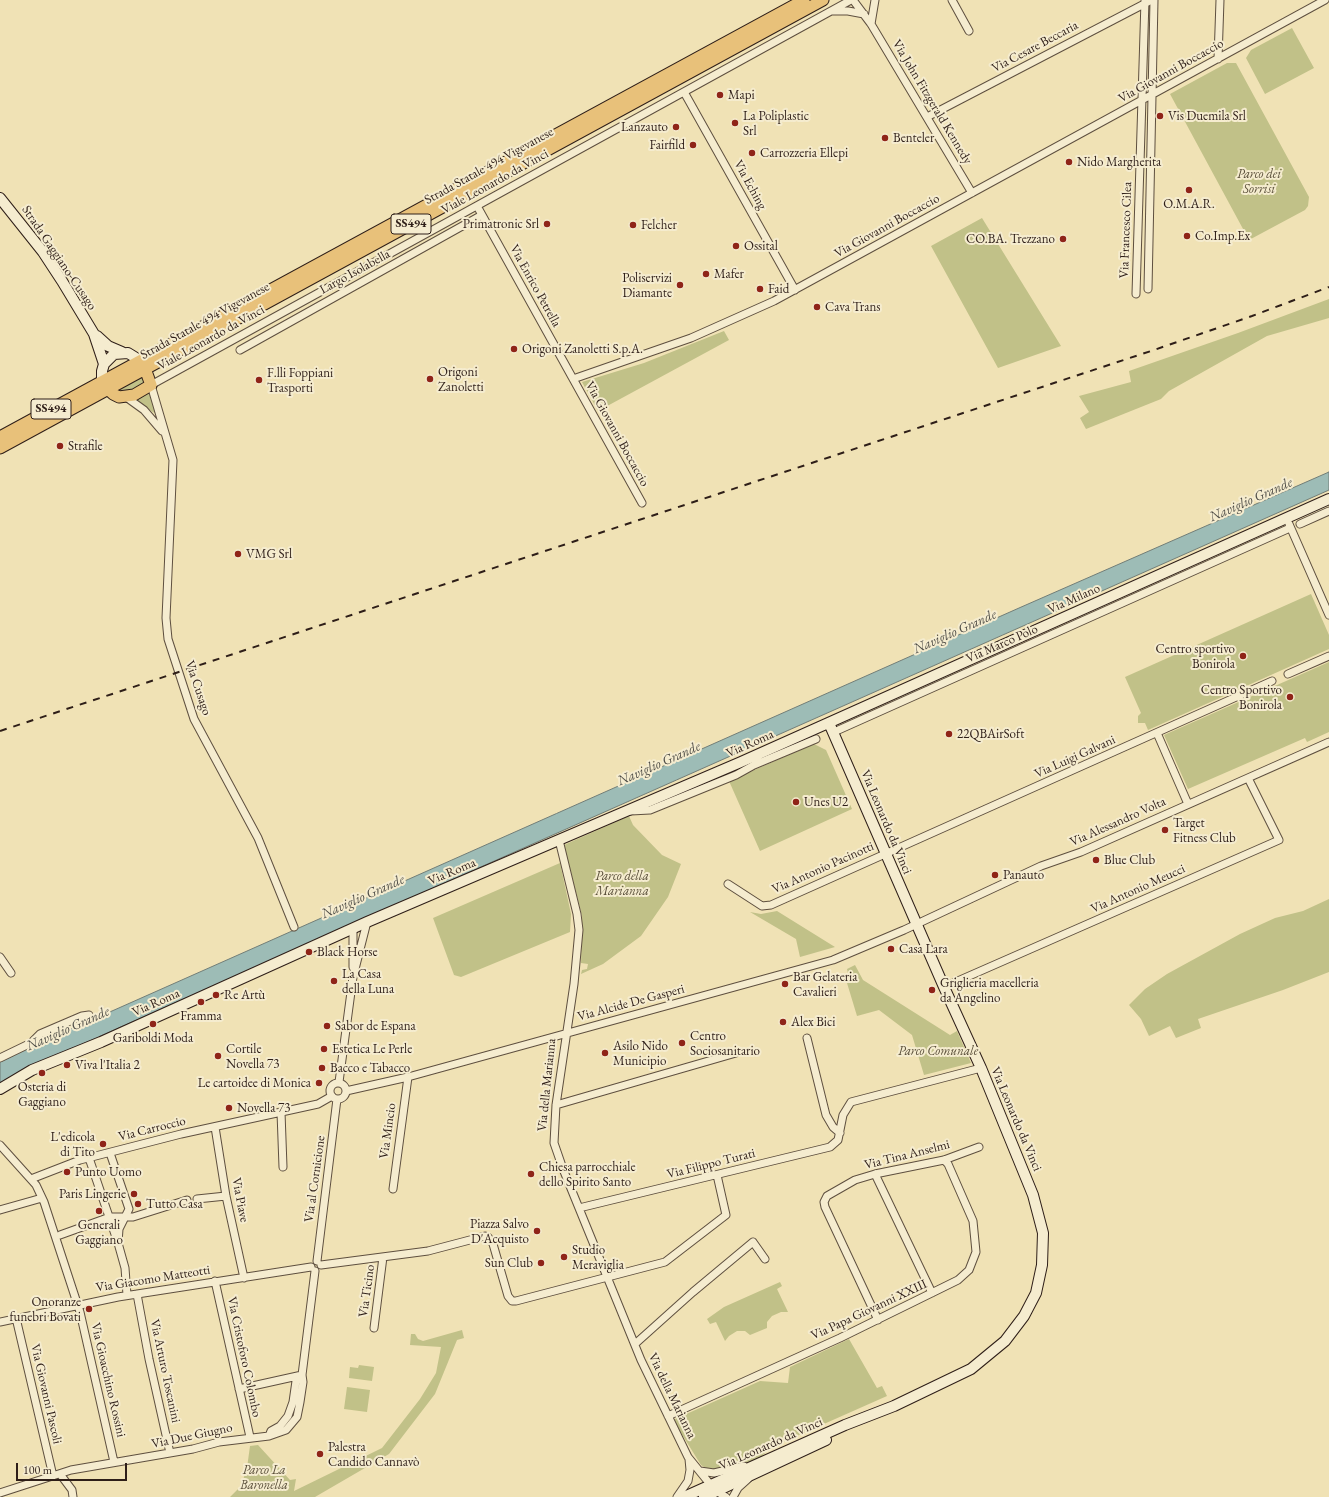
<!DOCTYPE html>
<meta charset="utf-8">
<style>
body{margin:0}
#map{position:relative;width:1329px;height:1497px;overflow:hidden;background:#f0e2b5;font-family:"EB Garamond",serif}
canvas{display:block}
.scale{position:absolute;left:16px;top:1463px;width:111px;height:18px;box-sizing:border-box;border:2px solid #2e1e18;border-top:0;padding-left:5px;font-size:12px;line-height:14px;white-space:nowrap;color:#2e1e18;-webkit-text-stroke:3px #f5eccf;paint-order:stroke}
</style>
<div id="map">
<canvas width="1329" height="1497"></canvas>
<div class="scale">100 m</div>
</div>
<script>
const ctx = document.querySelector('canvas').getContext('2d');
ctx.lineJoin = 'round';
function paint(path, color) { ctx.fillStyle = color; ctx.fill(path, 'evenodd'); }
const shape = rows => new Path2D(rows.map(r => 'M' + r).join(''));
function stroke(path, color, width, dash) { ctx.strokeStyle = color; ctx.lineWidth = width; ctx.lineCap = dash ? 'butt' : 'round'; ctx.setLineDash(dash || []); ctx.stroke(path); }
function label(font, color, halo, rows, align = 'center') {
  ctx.font = font + ' "EB Garamond",serif'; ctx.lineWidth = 4; ctx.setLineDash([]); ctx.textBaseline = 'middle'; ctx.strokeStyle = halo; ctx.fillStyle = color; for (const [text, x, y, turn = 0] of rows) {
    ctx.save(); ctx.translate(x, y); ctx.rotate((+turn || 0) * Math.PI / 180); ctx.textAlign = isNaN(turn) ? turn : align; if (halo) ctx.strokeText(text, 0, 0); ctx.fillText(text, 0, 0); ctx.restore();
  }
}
const green = shape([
 [1292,28,1314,68,1265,94,1246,58,1251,50],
 [1227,63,1236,63,1309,197,1308,206,1305,210,1249,240,1170,94],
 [982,218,1061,346,998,368,931,246],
 [1329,299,1329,318,1267,336,1169,391,1161,399,1086,429,1080,418,1089,412,1079,396,1131,382,1129,371,1238,333],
 [724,331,729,340,598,411,582,382,644,363],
 [143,376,146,382,128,392,116,391],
 [151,391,156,414,136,401,136,399],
 [1311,594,1329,635,1329,649,1148,730,1145,723,1138,723,1138,716,1141,713,1125,677],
 [1329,662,1329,732,1307,742,1305,738,1188,789,1164,735],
 [814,744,826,750,852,809,760,851,729,781],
 [629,816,633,825,662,855,681,864,668,897,641,936,603,964,581,974,582,970,587,969,588,964,581,963,582,916,564,845],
 [560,863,571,914,570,932,461,977,454,975,433,918],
 [1329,899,1329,972,1283,990,1198,1019,1201,1028,1176,1038,1170,1026,1149,1036,1141,1019,1129,1005,1145,989,1167,974,1240,934,1275,918,1303,911],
 [777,911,835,947,800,957,796,939,750,912,761,914],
 [855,965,863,980,950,1035,957,1031,971,1063,924,1075,912,1035,879,1010,857,1016,847,983,850,982,847,969],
 [780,1282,782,1286,777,1289,788,1312,781,1312,772,1316,767,1322,767,1328,750,1335,745,1331,737,1331,729,1336,725,1341,716,1322,710,1324,707,1319,724,1307],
 [462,1330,464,1338,457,1340,435,1394,389,1454,315,1497,230,1497,241,1486,247,1468,250,1446,258,1445,290,1480,296,1479,294,1491,382,1448,420,1399,436,1373,441,1347,410,1345,411,1334,415,1334,418,1339,423,1341],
 [849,1339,877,1388,882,1386,887,1396,772,1447,756,1461,722,1470,709,1470,701,1465,673,1420,760,1381,788,1383,790,1367],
 [359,1365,374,1367,372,1381,349,1378,350,1367,358,1368],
 [347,1387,370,1390,367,1412,344,1409]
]);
const water = shape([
 [1329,472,1329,490,24,1070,0,1085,0,1060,6,1056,94,1019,1019,608,1329,472]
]);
const street = shape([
 [853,0,871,24,972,193],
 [952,0,969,31],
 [832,11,848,11,864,14],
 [871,24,875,0],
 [1218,59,1220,0],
 [684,92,795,290],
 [927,117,1148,2],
 [477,206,642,503],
 [1148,289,1154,0],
 [1136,294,1145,0],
 [240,350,482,215],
 [573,379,691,338,774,301,1325,0],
 [126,397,144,410,162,431],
 [1289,524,1329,615],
 [1300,524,1329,511],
 [1288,674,1329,656],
 [834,732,1290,528],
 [1157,733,1188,804],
 [754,765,816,739],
 [631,811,650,810,736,775,754,765,759,754],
 [559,840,577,914,579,930,574,984,556,1105,554,1143,563,1169,641,1360,688,1457,714,1489],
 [728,884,762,906,771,905,1272,681],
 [294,927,258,838,194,719,168,639,166,618,173,460,151,385,851,0],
 [353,929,353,967],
 [0,957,11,973],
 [944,987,1279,840,1248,778],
 [807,1038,826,1115,833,1127,840,1133],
 [0,1058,31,1043,40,1034,82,1016,89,1015],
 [339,1082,353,977,367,922],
 '330 1091a8 8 0 1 1 16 0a8 8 0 1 1-16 0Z',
 [346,1091,408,1077,833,960,904,930,1041,866,1081,852,1329,742],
 [556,1105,736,1053],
 [281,1112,283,1167],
 [215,1127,226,1196,244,1278],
 [0,1145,36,1185,44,1202,80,1312,114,1462],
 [89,1158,118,1243,119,1229,129,1209,110,1153],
 [875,1174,932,1293],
 [31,1179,80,1160,181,1134,318,1104,332,1096],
 [393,1189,408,1077],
 [197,1199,226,1196],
 [579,1208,830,1147,838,1140,843,1115,851,1102,981,1068],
 [0,1210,42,1198],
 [60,1235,110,1217,133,1217,187,1200],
 [118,1243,125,1268,127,1295],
 [317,1261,337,1099],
 [321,1265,428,1251,485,1236,488,1237,493,1244,508,1296,512,1301,516,1301,665,1262,726,1215,717,1175],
 [215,1281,250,1437],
 [137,1294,149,1359,170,1453],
 [16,1318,53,1476],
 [878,1320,825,1207,824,1202,827,1196,855,1180,875,1174,944,1160,979,1147],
 [0,1322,118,1297,311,1267],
 [374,1328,383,1257],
 [635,1344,693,1292,753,1242,765,1259],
 [239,1389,302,1375],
 [668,1416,840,1338,958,1280,969,1270,976,1252,973,1221,948,1164,944,1160],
 [269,1436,271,1431,280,1426,288,1416,293,1402,296,1381,302,1375],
 [700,1471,714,1473,744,1466],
 [60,1474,72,1490,73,1497],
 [716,1491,726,1497],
 [0,1493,71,1470,193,1449,219,1442,269,1436,286,1430,297,1417,300,1402,303,1382,302,1375,315,1271],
 [677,1497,688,1481,690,1470,689,1459],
 [733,1497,738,1488,748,1479]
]);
const secondary = shape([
 [0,198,43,252,62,281,94,334,104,364],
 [97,336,108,346,122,352],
 [102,381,102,371,104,364,114,354,128,353,141,361],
 [0,1089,32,1070,101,1042,367,922,741,762,1329,499],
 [684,1497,845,1425,894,1406,971,1369,1005,1341,1024,1316,1036,1293,1042,1265,1043,1233,1033,1195,981,1068,944,987,829,723],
 [704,1497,826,1440]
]);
const primary = shape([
 [104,386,113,394,119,397,134,395,151,385,143,363],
 [0,437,804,0],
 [0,448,823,0]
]);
const rail = shape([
 [0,731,1154,350,1252,316,1329,287]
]);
const markers = [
 [720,95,4,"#8f2418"],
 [1160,116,4,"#8f2418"],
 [735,123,4,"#8f2418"],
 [676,127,4,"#8f2418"],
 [885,138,4,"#8f2418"],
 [693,145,4,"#8f2418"],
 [752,153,4,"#8f2418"],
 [1069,162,4,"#8f2418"],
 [1189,190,4,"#8f2418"],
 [547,224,4,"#8f2418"],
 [633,225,4,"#8f2418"],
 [1187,236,4,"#8f2418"],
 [1063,239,4,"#8f2418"],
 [736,246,4,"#8f2418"],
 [706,274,4,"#8f2418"],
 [680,285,4,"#8f2418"],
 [760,289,4,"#8f2418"],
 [817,307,4,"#8f2418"],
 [514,349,4,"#8f2418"],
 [430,379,4,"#8f2418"],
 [259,380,4,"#8f2418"],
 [60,446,4,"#8f2418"],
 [238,554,4,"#8f2418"],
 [1243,656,4,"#8f2418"],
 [1290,697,4,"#8f2418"],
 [949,734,4,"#8f2418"],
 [796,802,4,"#8f2418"],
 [1165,830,4,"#8f2418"],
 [1096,860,4,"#8f2418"],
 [995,875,4,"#8f2418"],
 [891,949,4,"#8f2418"],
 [309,952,4,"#8f2418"],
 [334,981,4,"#8f2418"],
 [785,984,4,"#8f2418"],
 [932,990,4,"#8f2418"],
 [216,995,4,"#8f2418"],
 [201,1002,4,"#8f2418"],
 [783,1022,4,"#8f2418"],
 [153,1024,4,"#8f2418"],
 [327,1026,4,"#8f2418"],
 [682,1043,4,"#8f2418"],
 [324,1049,4,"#8f2418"],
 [605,1053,4,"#8f2418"],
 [218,1056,4,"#8f2418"],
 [67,1065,4,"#8f2418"],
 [322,1068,4,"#8f2418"],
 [42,1073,4,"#8f2418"],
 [319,1083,4,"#8f2418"],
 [229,1108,4,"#8f2418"],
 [103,1144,4,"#8f2418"],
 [67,1172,4,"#8f2418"],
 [531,1174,4,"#8f2418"],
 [134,1194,4,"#8f2418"],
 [138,1204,4,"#8f2418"],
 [99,1211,4,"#8f2418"],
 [537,1231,4,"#8f2418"],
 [564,1257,4,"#8f2418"],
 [541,1263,4,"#8f2418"],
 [89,1309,4,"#8f2418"],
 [320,1454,4,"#8f2418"]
];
const shields = [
 [411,224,40],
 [51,409,40]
];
const shieldNames = [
 ["SS494",411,224],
 ["SS494",51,409]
];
const streetNames = [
 ["Via Cesare Beccaria",1035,47,-28],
 ["Via Giovanni Boccaccio",1171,71,-29],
 ["Via John Fitzgerald Kennedy",932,102,59],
 ["Strada Statale 494 Vigevanese",489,166,-29],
 ["Viale Leonardo da Vinci",495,182,-29],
 ["Via Eching",750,185,61],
 ["Via Giovanni Boccaccio",887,226,-29],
 ["Via Francesco Cilea",1126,230,-88],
 ["Strada Gaggiano-Cusago",59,258,56],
 ["Largo Isolabella",355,272,-29],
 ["Via Enrico Petrella",535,286,61],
 ["Strada Statale 494 Vigevanese",205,321,-29],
 ["Viale Leonardo da Vinci",211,338,-29],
 ["Via Giovanni Boccaccio",617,434,61],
 ["Via Milano",1074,599,-24],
 ["Via Marco Polo",1002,644,-24],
 ["Via Cusago",198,688,71],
 ["Via Roma",750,744,-24],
 ["Via Luigi Galvani",1075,757,-24],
 ["Via Leonardo da Vinci",886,822,67],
 ["Via Alessandro Volta",1118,822,-24],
 ["Via Antonio Pacinotti",823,868,-24],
 ["Via Roma",452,872,-23],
 ["Via Antonio Meucci",1138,889,-24],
 ["Via Roma",156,1003,-24],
 ["Via Alcide De Gasperi",631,1003,-15],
 ["Via della Marianna",547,1085,-84],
 ["Via Leonardo da Vinci",1016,1119,67],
 ["Via Carroccio",152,1129,-14],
 ["Via Mincio",388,1131,-82],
 ["Via Tina Anselmi",907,1155,-14],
 ["Via Filippo Turati",711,1164,-14],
 ["Via al Cornicione",315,1179,-82],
 ["Via Piave",240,1200,79],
 ["Via Giacomo Matteotti",153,1279,-9],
 ["Via Ticino",367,1291,-82],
 ["Via Papa Giovanni XXIII",869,1310,-25],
 ["Via Cristoforo Colombo",244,1357,78],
 ["Via Arturo Toscanini",165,1371,78],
 ["Via Gioacchino Rossini",108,1380,77],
 ["Via Giovanni Pascoli",46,1394,77],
 ["Via della Marianna",672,1396,64],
 ["Via Due Giugno",192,1436,-12],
 ["Via Leonardo da Vinci",771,1444,-24]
];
const poiNames = [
 ["Mapi",728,95],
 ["La Poliplastic",743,116],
 ["Srl",743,131],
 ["Vis Duemila Srl",1168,116],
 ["Lanzauto",668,127,"right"],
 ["Benteler",893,138],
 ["Fairfild",685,145,"right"],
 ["Carrozzeria Ellepi",760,153],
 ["Nido Margherita",1077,162],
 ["O.M.A.R.",1189,204,"center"],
 ["Primatronic Srl",539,224,"right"],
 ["Felcher",641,225],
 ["Co.Imp.Ex",1195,236],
 ["CO.BA. Trezzano",1055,239,"right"],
 ["Ossital",744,246],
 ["Mafer",714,274],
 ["Poliservizi",672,278,"right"],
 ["Diamante",672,293,"right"],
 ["Faid",768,289],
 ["Cava Trans",825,307],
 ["Origoni Zanoletti S.p.A.",522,349],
 ["Origoni",438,372],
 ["Zanoletti",438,387],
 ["F.lli Foppiani",267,373],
 ["Trasporti",267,388],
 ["Strafile",68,446],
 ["VMG Srl",246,554],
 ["Centro sportivo",1235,649,"right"],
 ["Bonirola",1235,664,"right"],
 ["Centro Sportivo",1282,690,"right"],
 ["Bonirola",1282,705,"right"],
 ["22QBAirSoft",957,734],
 ["Unes U2",804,802],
 ["Target",1173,823],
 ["Fitness Club",1173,838],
 ["Blue Club",1104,860],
 ["Panauto",1003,875],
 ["Casa Lara",899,949],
 ["Black Horse",317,952],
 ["La Casa",342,974],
 ["della Luna",342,989],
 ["Bar Gelateria",793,977],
 ["Cavalieri",793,992],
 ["Griglieria macelleria",940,983],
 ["da Angelino",940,998],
 ["Re Artù",224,995],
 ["Framma",201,1016,"center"],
 ["Alex Bici",791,1022],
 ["Sabor de Espana",335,1026],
 ["Centro",690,1036],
 ["Sociosanitario",690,1051],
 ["Gariboldi Moda",153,1038,"center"],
 ["Asilo Nido",613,1046],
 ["Municipio",613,1061],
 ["Cortile",226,1049],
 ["Novella 73",226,1064],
 ["Estetica Le Perle",332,1049],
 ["Viva l'Italia 2",75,1065],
 ["Bacco e Tabacco",330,1068],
 ["Le cartoidee di Monica",311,1083,"right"],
 ["Osteria di",42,1087,"center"],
 ["Gaggiano",42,1102,"center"],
 ["Novella 73",237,1108],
 ["L'edicola",95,1137,"right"],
 ["di Tito",95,1152,"right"],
 ["Chiesa parrocchiale",539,1167],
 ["dello Spirito Santo",539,1182],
 ["Punto Uomo",75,1172],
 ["Paris Lingerie",126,1194,"right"],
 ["Tutto Casa",146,1204],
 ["Piazza Salvo",529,1224,"right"],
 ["D'Acquisto",529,1239,"right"],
 ["Generali",99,1225,"center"],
 ["Gaggiano",99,1240,"center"],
 ["Studio",572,1250],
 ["Meraviglia",572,1265],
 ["Sun Club",533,1263,"right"],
 ["Onoranze",81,1302,"right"],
 ["funebri Bovati",81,1317,"right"],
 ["Palestra",328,1447],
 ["Candido Cannavò",328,1462]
];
const parkNames = [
 ["Parco dei",1259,174],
 ["Sorrisi",1259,189],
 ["Parco della",622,876],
 ["Marianna",622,891],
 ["Parco Comunale",938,1051],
 ["Parco La",264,1470],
 ["Baronella",264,1485]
];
const waterNames = [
 ["Naviglio Grande",1251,500,-24],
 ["Naviglio Grande",955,632,-24],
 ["Naviglio Grande",659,764,-24],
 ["Naviglio Grande",363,897,-24],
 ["Naviglio Grande",68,1029,-24]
];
paint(green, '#c1c188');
paint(water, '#9dbcb6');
stroke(water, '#717d77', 1);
stroke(street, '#5e4f3f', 9);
stroke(secondary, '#2e1e18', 12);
stroke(primary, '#2e1e18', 13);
stroke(street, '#f5eccf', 7);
stroke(secondary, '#f5eccf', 10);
stroke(primary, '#e8c17a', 11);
stroke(rail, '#2e1e18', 2, [7, 7]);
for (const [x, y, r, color] of markers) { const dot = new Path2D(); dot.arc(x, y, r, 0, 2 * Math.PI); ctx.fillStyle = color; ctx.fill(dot); stroke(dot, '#f5eccf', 1.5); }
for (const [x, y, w] of shields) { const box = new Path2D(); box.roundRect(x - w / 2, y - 10, w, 20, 3); ctx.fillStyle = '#f5eccf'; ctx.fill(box); stroke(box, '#2e1e18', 1); }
label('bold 12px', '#2e1e18', null, shieldNames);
label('13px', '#2e1e18', '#f5eccf', streetNames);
label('13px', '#2e1e18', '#f5eccf', poiNames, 'left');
label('italic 13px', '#5a4f3a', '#f5eccf', parkNames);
label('italic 14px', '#4f4d47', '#f5eccf', waterNames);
</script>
